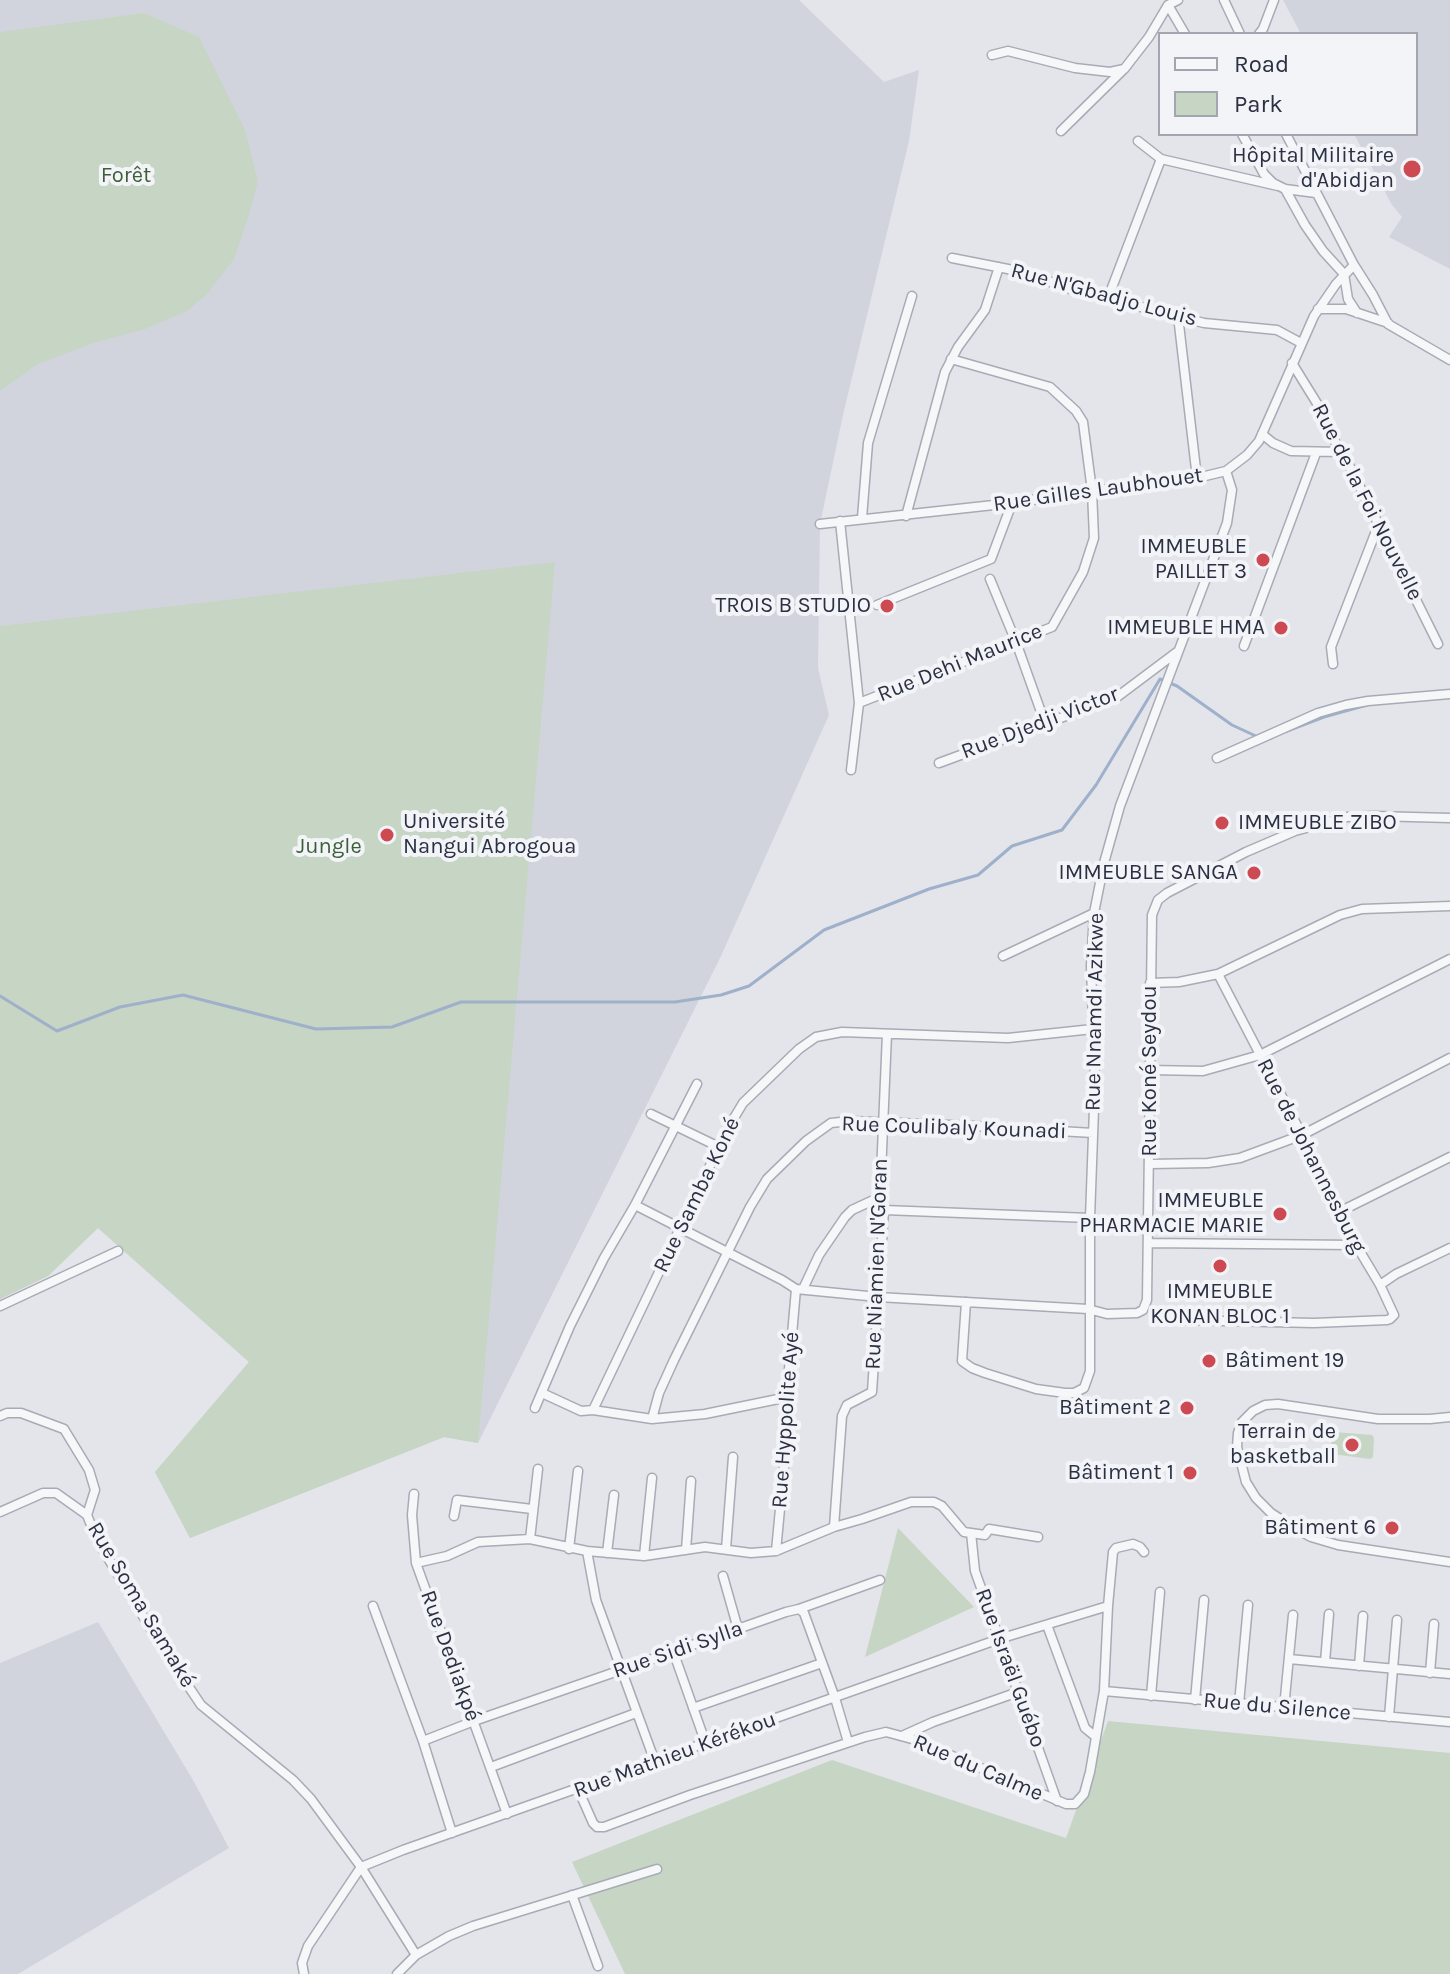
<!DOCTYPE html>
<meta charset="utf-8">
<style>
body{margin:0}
#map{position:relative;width:1450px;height:1974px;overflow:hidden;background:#e3e5eb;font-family:Karla,sans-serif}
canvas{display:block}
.legend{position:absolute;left:1158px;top:32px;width:260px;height:104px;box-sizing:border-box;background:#f3f4f8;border:2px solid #a3a6b0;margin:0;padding:10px 14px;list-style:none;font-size:24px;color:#2b3143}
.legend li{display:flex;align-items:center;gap:16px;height:40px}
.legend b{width:40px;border:2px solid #a3a6b0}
</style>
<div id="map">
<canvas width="1450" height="1974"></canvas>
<ul class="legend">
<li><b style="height:10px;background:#f6f7f9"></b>Road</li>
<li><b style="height:22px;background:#c7d5c4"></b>Park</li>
</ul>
</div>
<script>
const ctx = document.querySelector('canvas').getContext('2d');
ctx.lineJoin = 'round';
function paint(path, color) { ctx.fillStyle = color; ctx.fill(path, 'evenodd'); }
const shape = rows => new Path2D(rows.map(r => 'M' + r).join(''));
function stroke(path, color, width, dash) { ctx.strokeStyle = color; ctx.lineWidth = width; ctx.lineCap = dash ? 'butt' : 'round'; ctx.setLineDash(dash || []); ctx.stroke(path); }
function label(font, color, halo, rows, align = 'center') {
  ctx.font = font + ' Karla,sans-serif'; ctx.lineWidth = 8; ctx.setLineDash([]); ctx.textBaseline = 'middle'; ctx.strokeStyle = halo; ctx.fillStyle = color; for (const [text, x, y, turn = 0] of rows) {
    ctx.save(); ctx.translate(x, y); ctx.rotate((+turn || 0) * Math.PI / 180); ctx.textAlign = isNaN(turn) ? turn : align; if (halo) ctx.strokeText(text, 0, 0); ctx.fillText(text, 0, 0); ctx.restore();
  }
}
const built = shape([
 [0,0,799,0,884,82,919,70,909,141,843,415,820,524,818,668,829,715,721,956,478,1443,444,1437,190,1538,155,1472,249,1362,98,1228,48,1276,0,1299],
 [1283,0,1450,0,1450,269,1389,237,1402,217,1392,205,1354,134,1416,134,1416,34,1301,34],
 [98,1622,193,1780,229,1848,18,1974,0,1974,0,1663]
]);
const green = shape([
 [144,13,199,37,245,130,258,181,248,218,234,259,207,294,187,311,145,329,93,343,38,364,0,391,0,32],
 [555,562,478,1443,444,1437,190,1538,155,1472,249,1362,98,1228,48,1276,0,1299,0,626],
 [1334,1432,1372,1435,1374,1438,1373,1457,1370,1459,1332,1454,1331,1437],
 [898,1528,974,1607,865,1657],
 [1108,1721,1450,1753,1450,1974,625,1974,572,1862,832,1760,1066,1838]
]);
const stream = shape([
 [1287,731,1324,717,1367,705],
 [0,996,57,1031,120,1007,183,995,316,1029,392,1027,461,1002,675,1002,721,995,749,986,824,930,929,889,978,875,1012,846,1062,830,1096,785,1160,679,1177,686,1232,725,1258,737]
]);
const street = shape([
 [1224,0,1240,34],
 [1168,5,1185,34],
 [1259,34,1263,29,1274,0],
 [992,55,1008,51,1075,68,1110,72,1124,69],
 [1061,131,1125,68,1149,37,1168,5,1178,0],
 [1242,134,1264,174,1273,183,1285,189,1316,193],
 [1286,134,1354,265,1373,295,1388,324,1450,360],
 [1138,141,1161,159,1278,186],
 [1285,189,1305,225,1323,251,1344,274,1348,299,1357,313],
 [952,258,1023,272,1070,289,1204,323,1277,330,1301,343],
 [1108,298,1161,159],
 [1318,309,1346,309,1388,323],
 [1178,316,1197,478],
 [1292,363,1318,405,1340,452,1348,463,1438,644],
 [1262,434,1273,443,1291,451,1340,452],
 [906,516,945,372,958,347,985,310,999,267],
 [862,518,868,443,912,296],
 [840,521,859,703],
 [820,524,1012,503,1092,491,1197,478,1226,471,1247,455,1259,441,1314,316,1336,284,1354,265],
 [990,579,1016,642,1045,723],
 [877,605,991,559,1012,503],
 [1244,646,1316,453],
 [1333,664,1331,647,1378,526],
 [1217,758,1318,713,1346,705,1368,701,1450,694],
 [939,763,1117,697,1177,652],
 [851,770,859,703,1052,627,1083,572,1094,538,1092,491,1083,422,1076,411,1050,387,951,359],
 [1003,956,1094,913],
 [1150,983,1179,982,1218,974,1340,915,1362,909,1450,906],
 [1150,1070,1203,1071,1260,1055,1450,959],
 [651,1114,719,1147],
 [1150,1164,1208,1163,1240,1158,1302,1135,1450,1058],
 [635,1205,782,1280,796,1289,878,1297,1088,1309,1107,1314,1137,1313,1143,1310,1147,1300,1152,915,1158,900,1167,893,1246,852,1295,831,1347,817,1374,816,1450,818],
 [884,1210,1090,1218],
 [1337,1213,1450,1157],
 [1148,1243,1355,1245],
 [1380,1285,1396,1274,1450,1248],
 [803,1289,819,1255,845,1217,852,1210,880,1197],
 [966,1302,962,1361,972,1368,985,1373,1036,1389,1065,1393,1074,1393,1084,1388,1090,1371,1090,1218,1095,1081,1091,966,1094,913,1104,863,1120,806,1227,523,1232,490,1226,471],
 [0,1306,118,1251],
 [1179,1320,1314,1323,1387,1320,1390,1319,1394,1315,1380,1285,1337,1213,1302,1135,1218,974],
 [542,1393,581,1411,593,1410,652,1419,705,1414,788,1397],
 [535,1408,570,1326,604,1258,635,1205,697,1084],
 [593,1410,728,1128,743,1103,799,1049,816,1037,842,1032,1008,1038,1093,1029],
 [0,1416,7,1413,21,1413,64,1429,89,1470,95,1490,87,1515],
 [1450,1417,1430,1419,1378,1419,1278,1404,1265,1405,1253,1411,1242,1422,1238,1433,1237,1447,1246,1482,1256,1498,1271,1513,1296,1529,1311,1537,1338,1545,1450,1562],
 [652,1419,659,1393,674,1360,750,1207,767,1179,806,1141,831,1123,850,1121,975,1126,1093,1133],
 [414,1494,412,1515,416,1563,507,1814],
 [0,1512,43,1493,56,1493,87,1515,97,1540,158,1641,201,1705,293,1780,311,1799,361,1867,416,1955,397,1974],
 [454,1516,457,1500,532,1509],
 [834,1527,842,1416,847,1405,872,1392,884,1210,880,1197,887,1034],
 [971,1533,975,1571,1057,1801],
 [530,1539,538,1469],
 [569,1549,578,1471],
 [726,1549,733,1457],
 [686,1550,691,1481],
 [587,1551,596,1600,655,1762],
 [776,1551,788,1425,789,1369,796,1289],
 [607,1553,614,1495],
 [644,1556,652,1478],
 [416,1563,447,1556,478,1542,530,1539,587,1551,644,1556,705,1547,751,1553,776,1551,834,1527,862,1519,911,1502,934,1502,942,1506,964,1532,985,1535,989,1529,1038,1537],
 [723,1576,738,1629],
 [373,1606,423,1741,452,1833],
 [799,1609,880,1580],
 [1047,1625,1085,1728,1096,1737],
 [673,1651,706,1744],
 [1289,1659,1450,1674],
 [1325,1662,1329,1614],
 [1359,1666,1363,1616],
 [1430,1673,1434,1624],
 [1104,1691,1450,1722],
 [1151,1696,1160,1592],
 [1195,1700,1204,1600],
 [1239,1704,1248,1605],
 [693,1708,822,1663],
 [1284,1708,1293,1615],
 [1389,1717,1397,1620],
 [902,1736,933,1722,1018,1692],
 [423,1741,474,1721,621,1670,786,1612,799,1609,804,1613,835,1698,848,1742],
 [491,1767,636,1713],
 [578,1789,593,1823,597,1827,604,1827,690,1795,865,1737,886,1732,912,1739,1066,1804,1075,1804,1084,1794,1090,1772,1104,1691,1108,1606,1113,1552,1116,1548,1133,1544,1140,1547,1144,1552],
 [572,1895,598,1966],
 [416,1955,449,1936,473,1926,657,1869],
 [304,1974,302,1963,308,1946,361,1867,403,1850,999,1639,1108,1606]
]);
const markers = [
 [1412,169,10,"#ce4a52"],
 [1263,560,8,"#ce4a52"],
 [887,606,8,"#ce4a52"],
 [1281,628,8,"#ce4a52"],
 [1222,823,8,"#ce4a52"],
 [387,835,8,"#ce4a52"],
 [1254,873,8,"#ce4a52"],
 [1280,1214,8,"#ce4a52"],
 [1220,1266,8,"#ce4a52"],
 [1209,1361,8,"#ce4a52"],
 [1187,1408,8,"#ce4a52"],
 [1352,1445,8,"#ce4a52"],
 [1190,1473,8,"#ce4a52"],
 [1392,1528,8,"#ce4a52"]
];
const poiNames = [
 ["Hôpital Militaire",1394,156],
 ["d'Abidjan",1394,181],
 ["IMMEUBLE",1247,547],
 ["PAILLET 3",1247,572],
 ["TROIS B STUDIO",871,606],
 ["IMMEUBLE HMA",1265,628],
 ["Université",403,822,"left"],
 ["Nangui Abrogoua",403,847,"left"],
 ["IMMEUBLE ZIBO",1238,823,"left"],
 ["IMMEUBLE SANGA",1238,873],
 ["IMMEUBLE",1264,1201],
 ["PHARMACIE MARIE",1264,1226],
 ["IMMEUBLE",1220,1292,"center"],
 ["KONAN BLOC 1",1220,1317,"center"],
 ["Bâtiment 19",1225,1361,"left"],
 ["Bâtiment 2",1171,1408],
 ["Terrain de",1336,1432],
 ["basketball",1336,1457],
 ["Bâtiment 1",1174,1473],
 ["Bâtiment 6",1376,1528]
];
const parkNames = [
 ["Forêt",126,176],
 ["Jungle",329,847]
];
const streetNames = [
 ["Rue N'Gbadjo Louis",1104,295,15],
 ["Rue Gilles Laubhouet",1098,490,-8],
 ["Rue de la Foi Nouvelle",1367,502,63],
 ["Rue Dehi Maurice",960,663,-22],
 ["Rue Djedji Victor",1040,723,-21],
 ["Rue Nnamdi Azikwe",1095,1012,-89],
 ["Rue Koné Seydou",1150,1071,-90],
 ["Rue Coulibaly Kounadi",954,1128,2],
 ["Rue de Johannesburg",1311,1156,63],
 ["Rue Samba Koné",697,1195,-64],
 ["Rue Niamien N'Goran",877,1264,-88],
 ["Rue Hyppolite Ayé",786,1420,-86],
 ["Rue Soma Samaké",141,1605,59],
 ["Rue Sidi Sylla",678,1650,-19],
 ["Rue Dediakpé",450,1656,70],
 ["Rue Israël Guébo",1010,1668,70],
 ["Rue du Silence",1277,1707,5],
 ["Rue Mathieu Kérékou",675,1755,-20],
 ["Rue du Calme",978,1768,23]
];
paint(built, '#d1d4dd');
paint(green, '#c7d5c4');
stroke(stream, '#9eb0ca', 3);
stroke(street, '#a8abb5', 11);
stroke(street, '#f6f7f9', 8);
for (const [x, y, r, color] of markers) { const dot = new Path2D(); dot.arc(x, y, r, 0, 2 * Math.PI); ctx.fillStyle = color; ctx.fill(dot); stroke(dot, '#f3f4f8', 3); }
label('22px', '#2b3143', '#f3f4f8', poiNames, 'right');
label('22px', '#3c5f38', '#f3f4f8', parkNames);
label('22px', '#2b3143', '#f3f4f8', streetNames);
</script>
